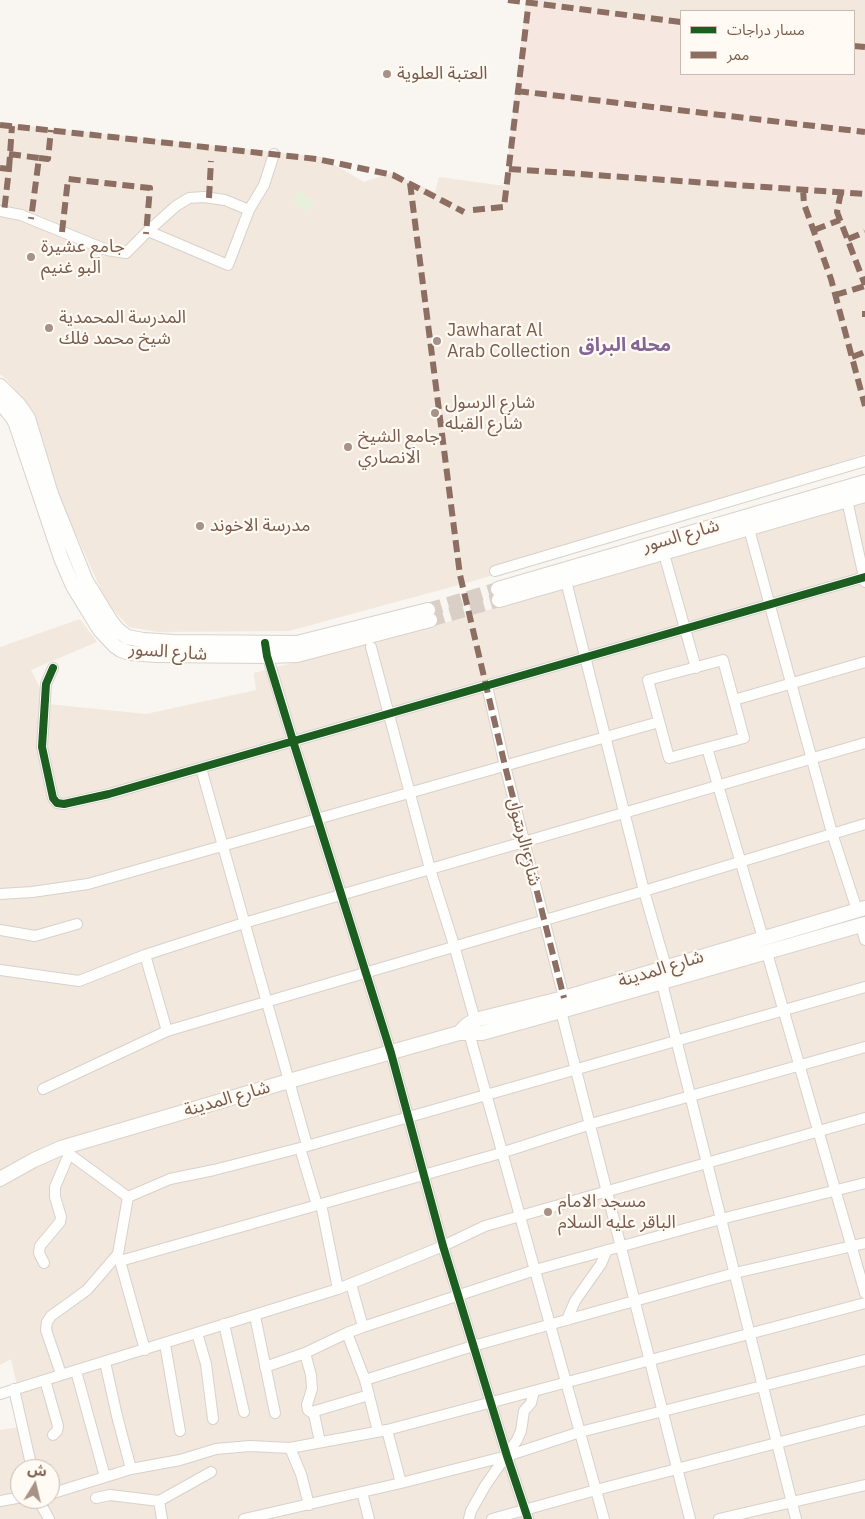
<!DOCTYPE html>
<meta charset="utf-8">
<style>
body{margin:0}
#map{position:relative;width:865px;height:1519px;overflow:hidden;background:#f9f5f0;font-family:"IBM Plex Sans","Noto Sans Arabic",sans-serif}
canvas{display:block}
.legend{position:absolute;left:680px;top:10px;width:175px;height:65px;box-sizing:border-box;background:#fffaf3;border:1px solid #cabbb1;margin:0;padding:6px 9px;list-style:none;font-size:15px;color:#7a5c4d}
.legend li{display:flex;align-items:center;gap:10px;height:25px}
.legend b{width:25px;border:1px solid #cabbb1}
.north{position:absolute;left:10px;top:1459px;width:50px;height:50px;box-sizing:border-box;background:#fffaf3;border:1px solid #cabbb1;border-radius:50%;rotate:9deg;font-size:14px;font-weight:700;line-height:20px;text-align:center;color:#7a5c4d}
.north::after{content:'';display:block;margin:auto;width:18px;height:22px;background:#a69286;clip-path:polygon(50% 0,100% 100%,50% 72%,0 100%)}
</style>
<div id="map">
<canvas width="865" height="1519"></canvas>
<ul class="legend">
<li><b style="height:6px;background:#1b5e20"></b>مسار دراجات</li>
<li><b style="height:6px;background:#8d6e63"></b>ممر</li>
</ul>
<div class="north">ش</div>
</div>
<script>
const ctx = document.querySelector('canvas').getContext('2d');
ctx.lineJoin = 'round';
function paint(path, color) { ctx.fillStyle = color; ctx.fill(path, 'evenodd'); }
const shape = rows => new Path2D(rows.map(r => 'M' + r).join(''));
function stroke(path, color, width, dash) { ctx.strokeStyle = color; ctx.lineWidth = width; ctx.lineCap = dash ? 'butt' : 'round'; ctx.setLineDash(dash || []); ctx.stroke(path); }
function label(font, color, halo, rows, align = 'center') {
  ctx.font = font + ' "IBM Plex Sans","Noto Sans Arabic",sans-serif'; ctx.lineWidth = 4.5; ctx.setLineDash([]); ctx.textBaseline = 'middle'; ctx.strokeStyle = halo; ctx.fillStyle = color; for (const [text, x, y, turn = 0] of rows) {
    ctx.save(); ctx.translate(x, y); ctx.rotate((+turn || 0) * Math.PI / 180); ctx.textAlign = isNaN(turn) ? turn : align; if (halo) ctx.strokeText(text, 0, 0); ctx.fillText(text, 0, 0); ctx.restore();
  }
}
const residential = shape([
 [526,0,865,0,865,454,477,580,289,631,158,632,129,627,107,603,64,508,33,415,11,384,0,374,0,123,321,157,364,182,391,173,435,192,439,177,505,186],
 [681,11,854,11,854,74,681,74],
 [865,500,865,1519,0,1519,0,1430,26,1426,11,1359,0,1365,0,647,80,619,97,642,31,670,48,704,146,714,256,690,254,673,440,624],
 [20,1469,50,1469,50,1499,20,1499]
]);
const commercial = shape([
 [529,3,681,22,681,74,854,74,854,46,865,47,865,194,509,169]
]);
const green = shape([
 [300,190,315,204,306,212,292,202]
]);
const secondaryTunnel = shape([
 [428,610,498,589],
 [430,620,499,600]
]);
const minor = shape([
 [0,211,21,215,107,250,126,253,148,231,228,265,249,210,264,185,274,154],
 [148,231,176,206,189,198,204,197,225,200,249,210],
 [847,500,865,582],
 [749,529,832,833,857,910],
 [666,561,696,668],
 [495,571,865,461],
 [568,589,644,891,666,967],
 [371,647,430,869,454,945,475,1020],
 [266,651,293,741,391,1053,443,1246,507,1456,528,1519],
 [723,660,744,738,669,758,648,680,723,660],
 [53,668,46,684,42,747,53,798,57,803,64,804,109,794,865,577],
 [487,686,505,766,564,998],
 [734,700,865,662],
 [707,748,763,938],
 [201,768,307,1145],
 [0,894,32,892,88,884,659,722],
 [861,926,865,940],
 [0,930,35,936,77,924],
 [767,953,865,1293],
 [145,955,167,1031],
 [0,970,79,981,145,955,244,923,865,743],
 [662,983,796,1519],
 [561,1011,690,1519],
 [468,1029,604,1519],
 [43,1089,167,1031,644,891,865,824],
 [61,1148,128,1197,170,1179,214,1170,300,1148,865,987],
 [300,1148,317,1205],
 [128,1197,118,1254,145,1350],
 [321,1204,338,1289],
 [120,1261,501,1153,591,1124,865,1047],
 [44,1263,39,1253,40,1246,60,1222,61,1217,55,1197,55,1187,69,1154],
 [351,1284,363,1327],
 [255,1316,275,1413],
 [567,1320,575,1301,601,1264,607,1250],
 [224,1324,244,1412],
 [197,1333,206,1364,213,1419],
 [347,1333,365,1380,378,1431],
 [165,1344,180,1431],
 [305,1353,311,1375,312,1389,307,1405,308,1410,314,1414,320,1442],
 [105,1362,117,1416,131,1469],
 [265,1367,305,1353,347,1333,363,1327,535,1270,721,1219,865,1183],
 [76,1371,105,1477],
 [61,1374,46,1330,47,1322,51,1316,87,1290,118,1254],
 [45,1380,58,1426,57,1431,53,1435],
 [365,1380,473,1346,735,1273,865,1243],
 [14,1389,32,1469],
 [0,1394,338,1289,443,1246,485,1226,865,1118],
 [312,1412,369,1395],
 [387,1430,401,1483],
 [290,1448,301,1474,309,1505],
 [362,1492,369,1519],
 [50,1494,131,1469,180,1460,216,1449,250,1446,290,1448,387,1430,865,1303],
 [96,1498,110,1495,159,1501,211,1472],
 [38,1499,49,1519],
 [0,1501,17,1498],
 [159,1501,162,1519],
 [244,1519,401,1483,507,1456,580,1432,865,1360],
 [469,1519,471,1511,485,1486,517,1440,521,1431,524,1411,531,1403,534,1391],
 [492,1519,596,1490,865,1420],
 [719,1519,865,1485]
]);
const secondary = shape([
 [0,386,19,405,28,418,51,494,86,581,110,620,117,629,127,637,143,640,173,642,297,643,428,610],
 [0,402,13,418,16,424,61,558,73,586,100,630,115,646,121,650,130,653,156,655,267,656,297,655,430,620],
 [498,589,865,482],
 [499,600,865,495],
 [459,1033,467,1025,475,1020,564,998,865,908],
 [0,1179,34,1160,61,1148,289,1081,459,1033,482,1033,561,1011,865,924]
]);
const quiet = shape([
 [508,0,681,22],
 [854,46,865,47],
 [517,91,865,132],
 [0,125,317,159,393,175,464,212],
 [9,154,39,158,31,219],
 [39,158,48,159,51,130],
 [0,168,9,169,4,212],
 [9,169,12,126],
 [509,169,865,194],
 [410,183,460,575,505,766,564,998],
 [803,189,804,204,831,279,865,406],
 [841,192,837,212,865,285],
 [209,198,211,161],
 [473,210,504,207,529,0],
 [814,230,840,220],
 [62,232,68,179,150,188,146,234],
 [848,239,865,232],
 [835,295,865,286],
 [865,311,865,317],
 [852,357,865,352]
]);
const cycleway = shape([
 [265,643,267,656,293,741,391,1053,443,1246,507,1456,528,1519],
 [53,668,46,684,42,747,53,798,57,803,64,804,109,794,865,577]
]);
const markers = [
 [387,74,5,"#a69286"],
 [31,257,5,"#a69286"],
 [49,328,5,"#a69286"],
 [437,341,5,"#a69286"],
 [435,413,5,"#a69286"],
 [348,447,5,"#a69286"],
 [200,526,5,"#a69286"],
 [548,1212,5,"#a69286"]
];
const poiNames = [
 ["العتبة العلوية",397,74],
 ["جامع عشيرة",41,247],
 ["البو غنيم",41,268],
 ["المدرسة المحمدية",59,318],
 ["شيخ محمد فلك",59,339],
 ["Jawharat Al",447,331],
 ["Arab Collection",447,352],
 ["شارع الرسول",445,403],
 ["شارع القبله",445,424],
 ["جامع الشيخ",358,437],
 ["الانصاري",358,458],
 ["مدرسة الاخوند",210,526],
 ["مسجد الامام",558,1202],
 ["الباقر عليه السلام",558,1223]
];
const streetNames = [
 ["شارع السور",681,536,-16],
 ["شارع السور",168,652,4],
 ["شارع الرسول",524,842,76],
 ["شارع المدينة",661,969,-17],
 ["شارع المدينة",227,1099,-16]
];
const neighbourhoodNames = [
 ["محله البراق",625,346]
];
paint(residential, '#f2e8de');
paint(commercial, '#f6e8e1');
paint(green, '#e7f0db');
stroke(secondaryTunnel, '#d9cfc7', 14, [14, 7]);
stroke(minor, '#d7d1cb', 12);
stroke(secondary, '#d9d2cb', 16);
stroke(minor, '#fefefd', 10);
stroke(secondary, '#fefefd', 14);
stroke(quiet, '#8d6e63', 6, [12, 6]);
stroke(cycleway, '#1b5e20', 8);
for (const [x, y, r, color] of markers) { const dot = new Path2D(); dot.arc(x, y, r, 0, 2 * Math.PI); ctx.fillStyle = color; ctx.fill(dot); stroke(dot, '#fffaf3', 2); }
label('18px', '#7a5c4d', '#fffaf3', poiNames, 'left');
label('18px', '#7a5c4d', '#fffaf3', streetNames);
label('bold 19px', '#846695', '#fffaf3', neighbourhoodNames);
</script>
